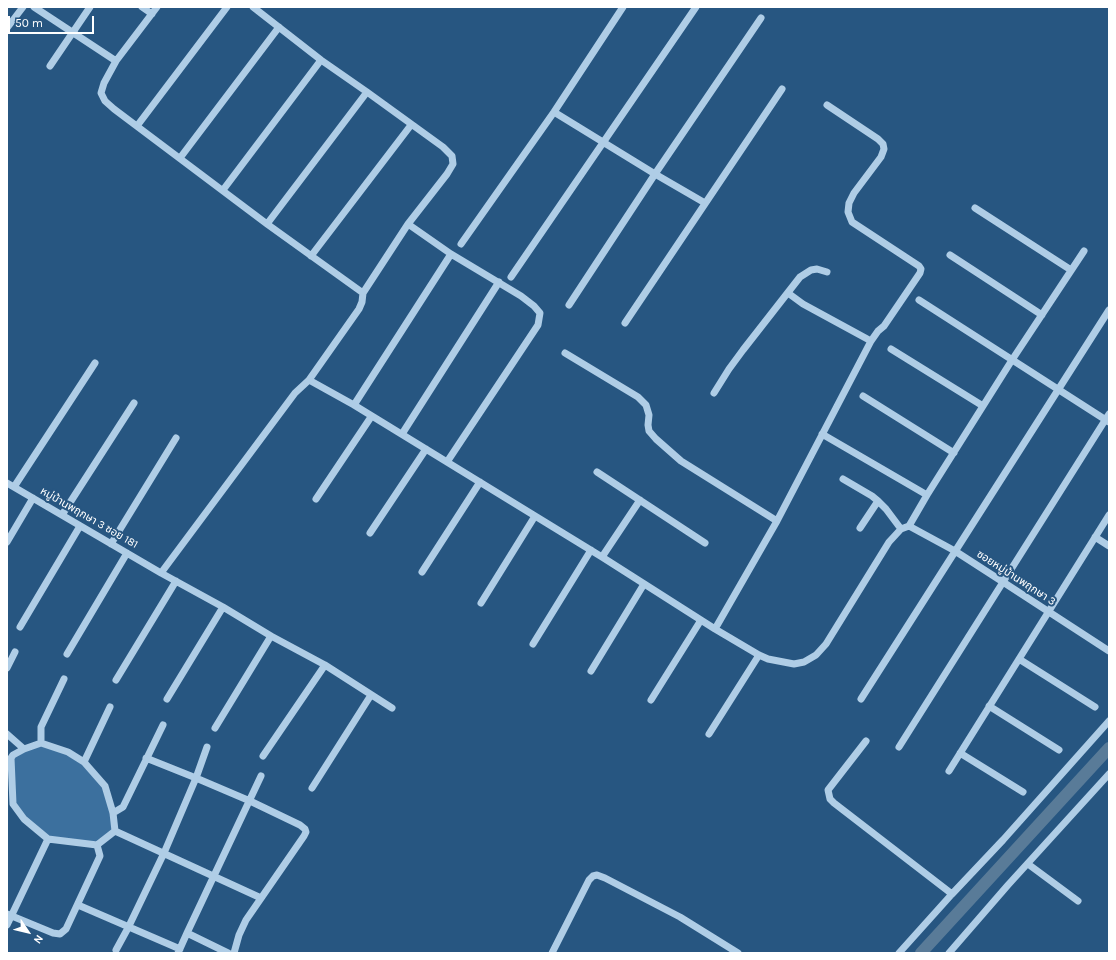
<!DOCTYPE html>
<meta charset="utf-8">
<style>
body{margin:0}
#map{position:relative;width:1116px;height:960px;overflow:hidden;background:#275681;font-family:Karla,sans-serif}
canvas{display:block}
.frame{position:absolute;inset:0;border:8px solid #fff;pointer-events:none}
.north{position:absolute;left:8px;top:912px;width:40px;height:40px;-webkit-text-stroke:3px #275681;paint-order:stroke;rotate:125deg;font-size:11px;font-weight:700;line-height:16px;text-align:center;color:#fff}
.north::after{content:'';display:block;margin:auto;width:14px;height:18px;background:#fff;clip-path:polygon(50% 0,100% 100%,50% 72%,0 100%)}
.scale{position:absolute;left:8px;top:16px;width:86px;height:18px;box-sizing:border-box;border:2px solid #fff;border-top:0;padding-left:5px;font-size:12px;line-height:14px;white-space:nowrap;color:#fff;-webkit-text-stroke:3px #275681;paint-order:stroke}
</style>
<div id="map">
<canvas width="1116" height="960"></canvas>
<div class="frame"></div>
<div class="north">N</div>
<div class="scale">50 m</div>
</div>
<script>
const ctx = document.querySelector('canvas').getContext('2d');
ctx.lineJoin = 'round';
function paint(path, color) { ctx.fillStyle = color; ctx.fill(path, 'evenodd'); }
const shape = rows => new Path2D(rows.map(r => 'M' + r).join(''));
function stroke(path, color, width, dash) { ctx.strokeStyle = color; ctx.lineWidth = width; ctx.lineCap = dash ? 'butt' : 'round'; ctx.setLineDash(dash || []); ctx.stroke(path); }
function label(font, color, halo, rows, align = 'center') {
  ctx.font = font + ' Karla,"Noto Sans Thai",sans-serif'; ctx.lineWidth = 4; ctx.setLineDash([]); ctx.textBaseline = 'middle'; ctx.strokeStyle = halo; ctx.fillStyle = color; for (const [text, x, y, turn = 0] of rows) {
    ctx.save(); ctx.translate(x, y); ctx.rotate((+turn || 0) * Math.PI / 180); ctx.textAlign = isNaN(turn) ? turn : align; if (halo) ctx.strokeText(text, 0, 0); ctx.fillText(text, 0, 0); ctx.restore();
  }
}
const green = shape([
 [41,743,84,762,105,786,115,831,97,845,48,839,13,804,11,758]
]);
const canal = shape([
 [921,953,1109,748]
]);
const minor = shape([
 [34,7,116,61],
 [142,7,152,14],
 [157,7,116,61,104,83,101,93,105,101,114,109,267,224,363,293],
 [7,28,23,7],
 [50,66,90,7],
 [554,112,655,174,705,203],
 [137,126,227,7],
 [180,158,279,27],
 [223,190,321,60],
 [975,208,1071,270],
 [267,224,367,92],
 [408,224,451,254,521,296,534,306,540,313,538,325,447,462],
 [461,244,554,112,623,7],
 [950,255,1042,315],
 [311,256,411,125],
 [511,277,696,7],
 [788,293,803,304,871,341],
 [919,300,1109,422],
 [569,305,655,174,761,18],
 [625,323,782,89],
 [891,349,983,406],
 [565,353,638,397,646,405,649,415,648,425,649,431,656,439,681,461,777,521],
 [309,380,354,405,602,557,715,629,759,655,768,659,794,664,804,662,816,655,826,644,889,542,901,529,909,526,927,495,1012,360,1084,251],
 [714,393,729,369,743,350,800,277,811,270,817,269,827,272],
 [863,396,954,453],
 [354,405,451,254],
 [402,434,499,282],
 [822,434,927,495],
 [597,472,705,543],
 [843,479,872,496,878,501,886,509,901,529],
 [7,483,161,573,223,607,271,636,325,665,392,708],
 [14,487,95,363],
 [316,499,371,417],
 [62,515,134,403],
 [909,526,955,551,1003,582,1109,651],
 [860,528,878,501],
 [370,533,426,449],
 [1095,537,1109,546],
 [7,542,33,498],
 [111,544,176,438],
 [602,557,640,500],
 [422,572,480,482],
 [161,573,295,393,309,380,359,309,362,302,363,293,408,224,447,174,453,164,452,156,443,147,367,92,321,60,253,7],
 [481,603,535,516],
 [20,627,80,526],
 [715,629,777,521,871,341,878,331,884,326,920,273,921,269,919,266,852,222,848,212,849,203,854,193,881,157,884,149,883,144,878,139,827,105],
 [533,644,591,550],
 [67,654,127,553],
 [1019,659,1095,707],
 [7,668,15,652],
 [591,671,644,584],
 [116,680,176,581],
 [167,699,223,607],
 [861,699,1109,310],
 [651,700,701,620],
 [989,706,1059,750],
 [215,728,271,636],
 [7,734,24,749],
 [709,734,759,655],
 [866,741,828,790,830,799,834,803,952,894],
 [41,743,68,752,84,762,105,786,113,813,115,831,97,845,48,839,24,819,13,804,11,758,13,755,24,749,41,743],
 [41,743,41,727,64,679],
 [899,747,1109,414],
 [960,753,1023,792],
 [263,756,325,665],
 [146,758,196,778,250,801,300,825,305,829,306,832,304,836,246,920,239,935,234,953],
 [84,762,110,707],
 [949,771,1109,515],
 [312,788,371,695],
 [113,813,123,807,163,725],
 [115,831,261,898],
 [1028,864,1078,901],
 [78,905,180,949],
 [7,914,53,933,60,934,66,929,100,856,97,845],
 [7,925,48,839],
 [187,933,228,953],
 [116,950,128,928,164,853,196,778,207,747],
 [178,953,187,933,261,776],
 [552,953,589,880,593,876,597,875,605,878,680,917,738,953],
 [899,953,952,894,1003,840,1109,721],
 [949,953,1008,885,1109,774]
]);
const streetNames = [
 ["หมู่บ้านพฤกษา 3 ซอย 181",89,518,30],
 ["ซอยหมู่บ้านพฤกษา 3",1016,578,33]
];
paint(green, '#3c709e');
stroke(canal, '#597b98', 12);
stroke(minor, '#afcde6', 7);
label('11px', '#fff', '#275681', streetNames);
</script>
